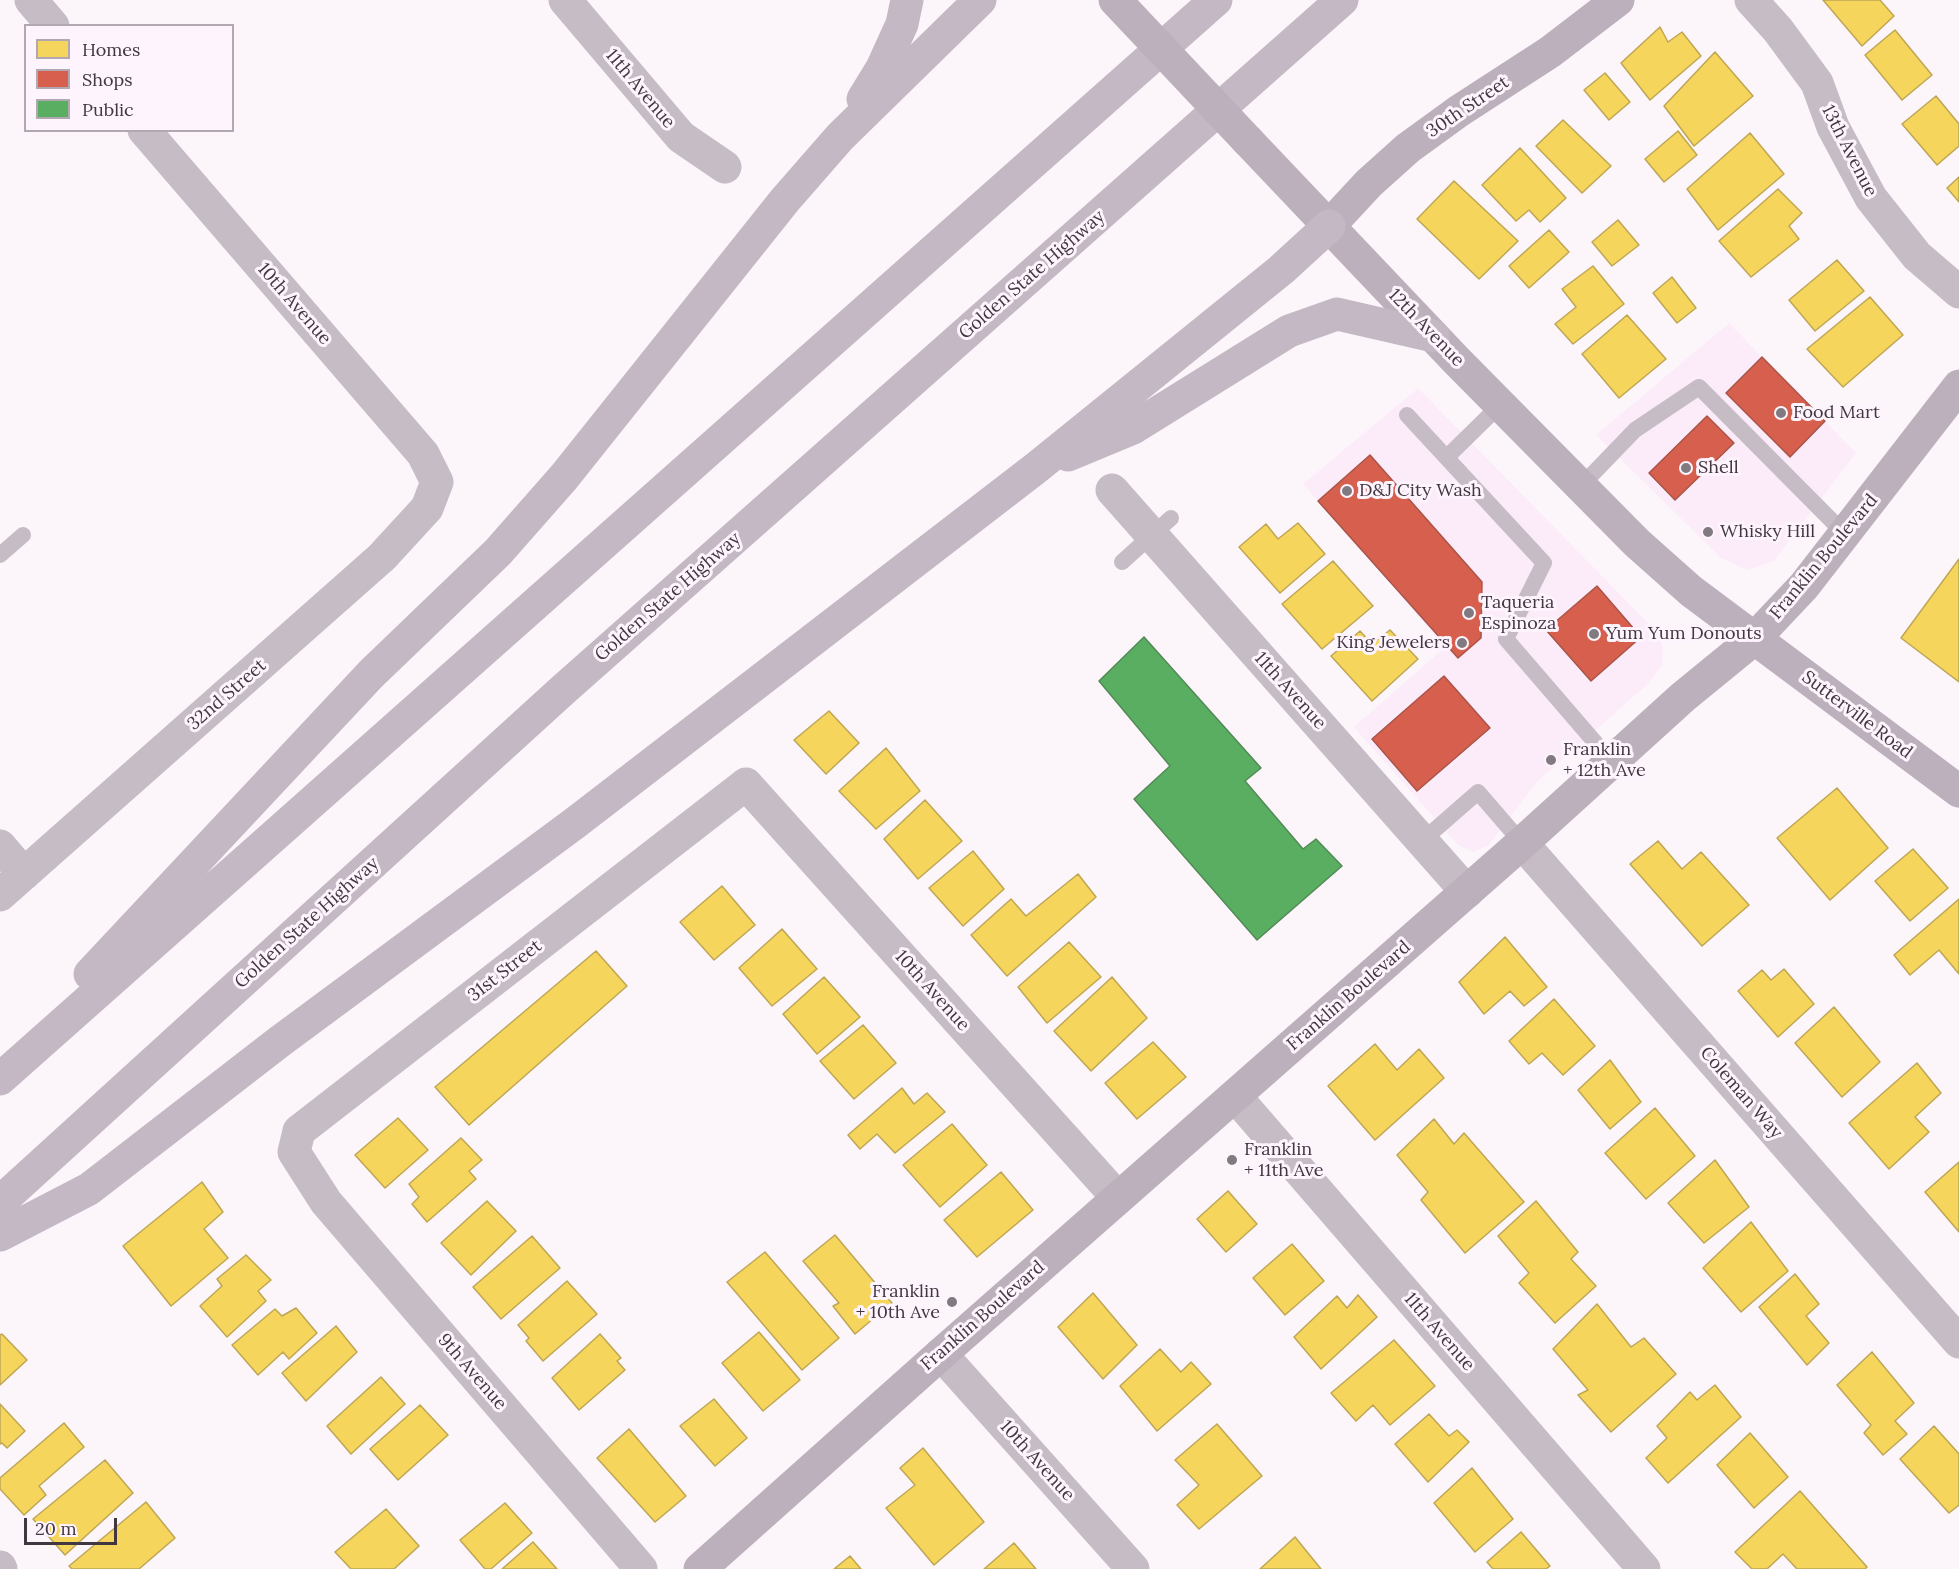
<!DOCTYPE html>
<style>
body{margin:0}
#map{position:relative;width:1959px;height:1569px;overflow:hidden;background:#fcf6fb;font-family:Lora,serif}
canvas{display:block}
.legend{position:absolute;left:24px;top:24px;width:210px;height:108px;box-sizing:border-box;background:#fef4fd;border:2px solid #b2a8b1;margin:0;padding:8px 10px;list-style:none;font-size:18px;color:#403740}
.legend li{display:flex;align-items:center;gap:12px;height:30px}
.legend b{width:30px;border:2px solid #b2a8b1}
.scale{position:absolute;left:24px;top:1518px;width:93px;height:27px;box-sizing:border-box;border:3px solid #403740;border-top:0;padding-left:8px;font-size:18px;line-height:21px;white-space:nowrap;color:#403740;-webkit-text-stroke:4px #fef4fd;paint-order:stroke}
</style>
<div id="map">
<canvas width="1959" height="1569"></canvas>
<ul class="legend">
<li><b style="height:16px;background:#f6d55c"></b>Homes</li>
<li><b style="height:16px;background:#d6604d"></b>Shops</li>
<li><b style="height:16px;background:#5aae61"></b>Public</li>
</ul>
<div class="scale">20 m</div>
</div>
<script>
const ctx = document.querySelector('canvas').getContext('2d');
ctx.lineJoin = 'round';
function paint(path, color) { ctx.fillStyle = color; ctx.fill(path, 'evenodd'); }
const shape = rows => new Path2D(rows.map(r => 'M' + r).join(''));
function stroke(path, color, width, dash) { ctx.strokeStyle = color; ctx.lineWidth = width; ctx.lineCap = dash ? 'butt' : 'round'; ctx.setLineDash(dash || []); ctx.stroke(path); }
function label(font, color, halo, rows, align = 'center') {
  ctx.font = font + ' Lora,serif'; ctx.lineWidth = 6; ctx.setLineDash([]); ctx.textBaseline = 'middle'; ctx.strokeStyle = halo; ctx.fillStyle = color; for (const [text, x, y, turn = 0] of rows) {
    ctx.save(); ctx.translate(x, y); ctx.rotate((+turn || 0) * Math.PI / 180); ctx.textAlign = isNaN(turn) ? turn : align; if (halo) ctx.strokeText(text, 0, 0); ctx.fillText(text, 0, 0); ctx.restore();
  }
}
const built = shape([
 [1729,323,1856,453,1774,561,1747,570,1721,558,1596,435],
 [1418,388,1654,629,1663,647,1662,665,1649,683,1537,782,1488,846,1473,852,1458,845,1354,727,1445,647,1303,484]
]);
const homes = shape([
 [1823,0,1880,0,1894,16,1862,46,1823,0],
 [1660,27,1668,42,1682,32,1701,56,1650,100,1621,63,1660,27],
 [1895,30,1932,75,1902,100,1865,55,1895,30],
 [1715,52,1753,96,1694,146,1664,106,1715,52],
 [1605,73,1630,102,1609,120,1584,90,1605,73],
 [1936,96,1959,124,1959,146,1937,165,1902,124,1936,96],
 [1563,120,1611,166,1582,193,1536,146,1563,120],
 [1678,131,1697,155,1664,182,1645,159,1678,131],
 [1750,133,1784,174,1718,230,1687,189,1750,133],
 [1520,148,1566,198,1540,222,1529,210,1516,221,1482,185,1520,148],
 [1959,177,1959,202,1947,188,1959,177],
 [1454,181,1518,241,1479,279,1417,219,1454,181],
 [1778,189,1802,213,1789,226,1799,239,1751,277,1719,241,1778,189],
 [1618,220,1639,245,1612,266,1592,242,1618,220],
 [1549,230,1569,252,1529,288,1509,266,1549,230],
 [1837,260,1864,291,1815,331,1789,300,1837,260],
 [1593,266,1624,304,1573,344,1555,324,1576,307,1562,289,1593,266],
 [1672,277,1696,308,1677,323,1653,293,1672,277],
 [1870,297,1903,335,1843,387,1807,349,1870,297],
 [1627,315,1666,359,1619,398,1582,354,1627,315],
 [1298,523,1325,554,1280,593,1239,547,1266,524,1278,539,1298,523],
 [1959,559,1959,682,1901,638,1959,559],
 [1333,561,1373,606,1322,649,1282,604,1333,561],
 [1390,630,1418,659,1372,701,1331,656,1360,631,1372,644,1390,630],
 [829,711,859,743,826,774,794,740,829,711],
 [886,748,920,791,876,829,839,791,886,748],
 [1837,788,1888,848,1830,900,1777,838,1837,788],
 [925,800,962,841,918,879,884,839,925,800],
 [1658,841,1682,869,1701,852,1749,905,1702,946,1630,864,1658,841],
 [1913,849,1948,888,1910,921,1875,881,1913,849],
 [973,851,1004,889,963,926,929,888,973,851],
 [1078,874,1096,897,1007,976,971,935,1011,899,1026,916,1078,874],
 [722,886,755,925,714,960,680,922,722,886],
 [1959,899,1959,974,1939,950,1910,975,1894,955,1959,899],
 [782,929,817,969,772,1006,739,968,782,929],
 [1505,937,1547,987,1524,1006,1510,991,1484,1014,1459,982,1505,937],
 [1069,942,1101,977,1047,1023,1018,987,1069,942],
 [596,951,627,986,469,1125,435,1087,596,951],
 [1784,969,1814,1004,1778,1037,1738,991,1762,970,1771,980,1784,969],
 [824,977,860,1017,817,1054,783,1014,824,977],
 [1112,977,1147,1018,1091,1071,1054,1031,1112,977],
 [1554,999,1595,1046,1563,1075,1542,1053,1529,1064,1509,1041,1554,999],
 [1834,1007,1880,1062,1842,1097,1795,1043,1834,1007],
 [863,1025,896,1063,854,1099,820,1061,863,1025],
 [1153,1042,1186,1077,1137,1119,1105,1083,1153,1042],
 [1375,1044,1397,1070,1419,1049,1444,1078,1375,1140,1328,1086,1375,1044],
 [1610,1060,1641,1102,1610,1129,1578,1090,1610,1060],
 [1917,1063,1941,1093,1915,1117,1929,1132,1889,1169,1849,1123,1917,1063],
 [902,1088,914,1104,927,1093,945,1112,895,1153,877,1134,860,1149,848,1135,902,1088],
 [1655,1108,1695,1156,1646,1199,1605,1153,1655,1108],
 [398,1118,428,1150,385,1188,355,1155,398,1118],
 [1434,1119,1454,1144,1464,1133,1524,1202,1465,1253,1421,1200,1428,1192,1397,1155,1434,1119],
 [952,1124,987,1165,940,1207,903,1165,952,1124],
 [461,1138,482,1160,469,1171,476,1179,427,1222,412,1204,419,1197,409,1184,461,1138],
 [1715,1160,1749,1207,1704,1243,1668,1203,1715,1160],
 [1959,1162,1959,1232,1925,1192,1959,1162],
 [1001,1172,1033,1210,977,1257,944,1220,1001,1172],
 [202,1182,223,1212,204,1229,228,1258,171,1306,123,1246,202,1182],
 [1228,1191,1257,1224,1226,1252,1197,1219,1228,1191],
 [487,1201,516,1231,471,1275,441,1243,487,1201],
 [1536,1201,1578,1252,1571,1259,1596,1286,1555,1323,1519,1283,1529,1273,1498,1236,1536,1201],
 [1751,1222,1788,1271,1741,1312,1703,1268,1751,1222],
 [835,1235,892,1303,855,1334,833,1306,839,1303,803,1261,835,1235],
 [532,1236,560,1268,501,1319,473,1287,532,1236],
 [1292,1244,1324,1281,1285,1315,1253,1278,1292,1244],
 [765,1252,839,1338,802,1370,727,1282,765,1252],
 [246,1255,271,1280,258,1291,266,1301,227,1337,200,1306,222,1286,217,1279,246,1255],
 [1795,1274,1819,1304,1806,1316,1829,1343,1807,1365,1759,1307,1795,1274],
 [567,1281,597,1314,543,1361,526,1341,529,1338,518,1325,567,1281],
 [1093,1293,1137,1345,1103,1379,1058,1327,1093,1293],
 [1358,1295,1377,1317,1321,1369,1294,1337,1337,1296,1347,1308,1358,1295],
 [1597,1304,1631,1347,1644,1338,1676,1374,1611,1432,1578,1395,1588,1390,1553,1349,1597,1304],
 [296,1308,317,1333,289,1359,283,1352,258,1375,232,1345,275,1309,282,1316,296,1308],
 [336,1326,357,1352,306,1401,282,1373,336,1326],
 [759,1332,800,1380,763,1411,722,1363,759,1332],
 [2,1334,27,1360,0,1385,0,1335,2,1334],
 [600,1334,621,1358,617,1361,625,1370,579,1410,552,1378,600,1334],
 [1394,1340,1435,1386,1390,1425,1373,1405,1356,1421,1331,1393,1394,1340],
 [1160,1349,1181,1372,1191,1362,1211,1384,1157,1431,1120,1386,1160,1349],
 [1872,1352,1914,1403,1895,1421,1907,1434,1883,1455,1864,1433,1871,1425,1837,1385,1872,1352],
 [381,1377,405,1404,351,1454,327,1426,381,1377],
 [1715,1385,1741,1417,1668,1483,1646,1458,1667,1438,1657,1426,1690,1392,1697,1400,1715,1385],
 [714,1399,747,1438,715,1466,680,1426,714,1399],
 [0,1404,25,1431,7,1448,2,1443,0,1444,0,1404],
 [420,1405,448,1435,398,1480,370,1449,420,1405],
 [1429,1414,1449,1436,1457,1430,1469,1442,1428,1482,1395,1444,1429,1414],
 [64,1423,84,1447,39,1486,46,1495,24,1515,0,1489,0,1478,64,1423],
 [1217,1424,1262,1476,1199,1529,1177,1505,1199,1485,1175,1460,1217,1424],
 [1934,1426,1959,1454,1959,1505,1949,1513,1900,1459,1934,1426],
 [629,1429,686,1496,655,1522,597,1458,629,1429],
 [1750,1433,1788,1477,1754,1508,1717,1465,1750,1433],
 [923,1448,984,1522,934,1565,886,1508,915,1485,900,1468,923,1448],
 [105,1460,133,1493,65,1555,33,1519,105,1460],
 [1472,1468,1513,1519,1475,1552,1434,1503,1472,1468],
 [1800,1491,1867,1567,1865,1569,1797,1569,1783,1554,1767,1569,1752,1569,1735,1552,1800,1491],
 [146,1502,175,1538,139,1569,72,1569,69,1566,146,1502],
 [505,1503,532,1533,491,1569,485,1569,460,1540,505,1503],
 [386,1509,419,1546,394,1569,351,1569,335,1552,386,1509],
 [1521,1532,1550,1566,1546,1569,1493,1569,1487,1562,1521,1532],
 [1295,1537,1321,1569,1260,1569,1295,1537],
 [533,1542,557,1569,502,1569,533,1542],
 [1014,1543,1036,1569,984,1569,1014,1543],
 [850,1556,861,1569,834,1569,850,1556]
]);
const shops = shape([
 [1762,357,1825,421,1790,457,1726,393,1762,357],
 [1707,416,1734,443,1675,500,1649,473,1707,416],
 [1370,455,1482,582,1481,638,1458,658,1318,501,1370,455],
 [1597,586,1641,637,1591,681,1546,630,1597,586],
 [1444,676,1490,728,1417,791,1372,739,1444,676]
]);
const public = shape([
 [1144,637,1261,768,1245,781,1303,849,1316,839,1342,866,1257,940,1134,799,1170,766,1099,681,1144,637]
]);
const lane = shape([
 [1407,415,1544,563,1506,639,1612,762],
 [1447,457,1500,405],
 [1581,486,1635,430,1699,387,1845,534],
 [0,555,23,535],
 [1122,562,1171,518],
 [1422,841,1478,792,1522,843]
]);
const street = shape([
 [31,0,53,26],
 [565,0,681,137,725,167],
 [1751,0,1778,30,1817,83,1833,127,1871,198,1917,256,1959,292],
 [1112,490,1467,892],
 [1522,843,1959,1342],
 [0,846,24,874],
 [0,895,382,557,427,508,437,482,423,454,144,130],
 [1235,1096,1644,1569],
 [941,1354,1133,1569],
 [0,1567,1,1569],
 [641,1569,326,1202,294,1152,299,1131,746,784,1118,1198]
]);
const secondary = shape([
 [1248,141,1456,360,1637,543,1691,591,1959,791],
 [1329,226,1369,183,1408,148,1459,111,1550,52,1618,0],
 [700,1569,941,1354,1522,843,1683,697,1754,639,1804,586,1959,386]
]);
const highway = shape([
 [863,99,882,68,902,24,907,0],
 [1068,455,1133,428,1289,331,1337,314,1433,336],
 [90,974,371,674,498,552,564,477,785,200,840,137,980,0],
 [0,1079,1216,0],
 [0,1202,564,689,1342,0],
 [0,1235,89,1189,279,1042,575,823,1036,468,1281,270,1329,226]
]);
const secondaryBridge = shape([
 [1115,0,1248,141]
]);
const markers = [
 [1781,413,6,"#827a81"],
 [1686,468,6,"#827a81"],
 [1347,491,6,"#827a81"],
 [1708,532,6,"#827a81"],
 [1469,613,6,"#827a81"],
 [1594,634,6,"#827a81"],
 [1462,643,6,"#827a81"],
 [1551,760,6,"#827a81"],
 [1232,1160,6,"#827a81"],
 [952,1302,6,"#827a81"]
];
const streetNames = [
 ["11th Avenue",640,89,50],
 ["30th Street",1468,107,-34],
 ["13th Avenue",1849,151,63],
 ["Golden State Highway",1032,275,-41],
 ["10th Avenue",294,304,49],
 ["12th Avenue",1426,328,46],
 ["Franklin Boulevard",1824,557,-50],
 ["Golden State Highway",668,597,-41],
 ["11th Avenue",1290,691,48],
 ["32nd Street",227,695,-41],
 ["Sutterville Road",1857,715,37],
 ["Golden State Highway",307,923,-42],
 ["31st Street",505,971,-38],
 ["10th Avenue",932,991,48],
 ["Franklin Boulevard",1349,996,-41],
 ["Coleman Way",1741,1093,49],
 ["Franklin Boulevard",983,1316,-41],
 ["11th Avenue",1439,1332,49],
 ["9th Avenue",472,1372,49],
 ["10th Avenue",1037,1461,48]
];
const poiNames = [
 ["Food Mart",1793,413],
 ["Shell",1698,468],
 ["D&J City Wash",1359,491],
 ["Whisky Hill",1720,532],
 ["Taqueria",1481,603],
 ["Espinoza",1481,624],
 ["Yum Yum Donouts",1606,634],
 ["King Jewelers",1450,643,"right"],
 ["Franklin",1563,750],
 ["+ 12th Ave",1563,771],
 ["Franklin",1244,1150],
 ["+ 11th Ave",1244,1171],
 ["Franklin",940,1292,"right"],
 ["+ 10th Ave",940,1313,"right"]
];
paint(built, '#fcecfa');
paint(homes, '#f6d55c');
stroke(homes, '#bfa654', 1.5);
paint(shops, '#d6604d');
stroke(shops, '#a95449', 1.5);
paint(public, '#5aae61');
stroke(public, '#528a57', 1.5);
stroke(lane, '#c6bcc5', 16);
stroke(street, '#c6bcc5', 33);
stroke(secondary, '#bbb0bb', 33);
stroke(highway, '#c3b8c3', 33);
stroke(secondaryBridge, '#bbb0bb', 33);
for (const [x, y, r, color] of markers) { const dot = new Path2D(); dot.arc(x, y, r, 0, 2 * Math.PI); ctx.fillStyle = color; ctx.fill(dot); stroke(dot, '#fef4fd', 2); }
label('18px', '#403740', '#fef4fd', streetNames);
label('18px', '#403740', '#fef4fd', poiNames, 'left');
</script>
